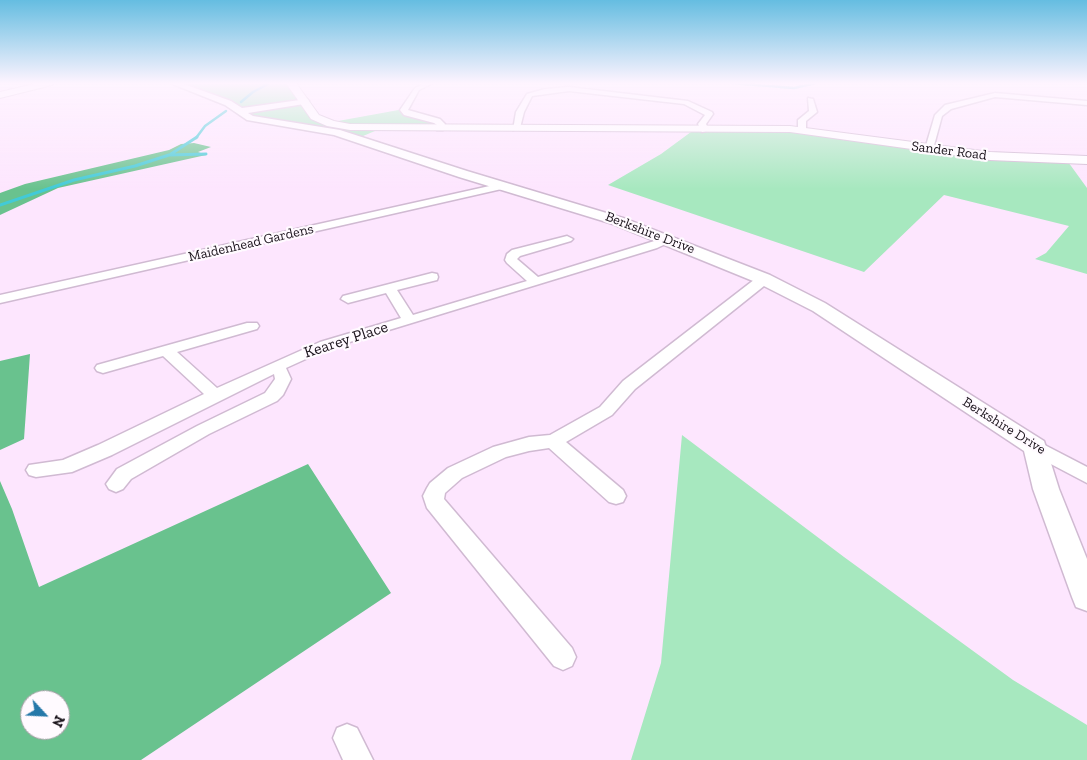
<!DOCTYPE html>
<style>
body{margin:0}
#map{position:relative;width:1087px;height:760px;overflow:hidden;background:#fde6fe;font-family:"Zilla Slab",serif}
canvas{display:block}
.north{position:absolute;left:20px;top:690px;width:50px;height:50px;box-sizing:border-box;background:#fffaff;border:1px solid #a39da3;border-radius:50%;rotate:115deg;font-size:14px;font-weight:700;line-height:20px;text-align:center;color:#19121a}
.north::after{content:'';display:block;margin:auto;width:18px;height:22px;background:#2578a9;clip-path:polygon(50% 0,100% 100%,50% 72%,0 100%)}
</style>
<div id="map">
<canvas width="1087" height="760"></canvas>
<div class="north">N</div>
</div>
<script>
const ctx = document.querySelector('canvas').getContext('2d');
ctx.lineJoin = 'round';
function paint(path, color) { ctx.fillStyle = color; ctx.fill(path, 'evenodd'); }
const shape = rows => new Path2D(rows.map(r => 'M' + r).join(''));
function stroke(path, color, width, dash) { ctx.strokeStyle = color; ctx.lineWidth = width; ctx.lineCap = dash ? 'butt' : 'round'; ctx.setLineDash(dash || []); ctx.stroke(path); }
function label(font, color, halo, rows, align = 'center') {
  ctx.font = font + ' "Zilla Slab",serif'; ctx.lineWidth = 4.5; ctx.setLineDash([]); ctx.textBaseline = 'middle'; ctx.strokeStyle = halo; ctx.fillStyle = color; for (const [text, x, y, turn = 0] of rows) {
    ctx.save(); ctx.translate(x, y); ctx.rotate((+turn || 0) * Math.PI / 180); ctx.textAlign = isNaN(turn) ? turn : align; if (halo) ctx.strokeText(text, 0, 0); ctx.fillText(text, 0, 0); ctx.restore();
  }
}
const green = shape([
 [175,83,291,83,313,115,327,123,404,109,441,125,382,128,356,139,266,122],
 [695,129,775,129,929,149,1066,159,1087,188,1087,274,1035,259,1046,253,1069,226,944,195,864,272,608,185,661,154],
 [682,435,844,557,1013,680,1087,725,1087,760,631,760,661,663]
]);
const forest = shape([
 [194,143,211,147,198,152,206,155,58,188,0,215,0,193,25,184,169,150,181,144],
 [30,354,24,439,0,450,0,361],
 [308,464,391,593,141,760,0,760,0,481,12,509,39,587],
 [30,700,60,700,60,730,30,730]
]);
const streamFar1 = shape([
 [731,83,794,88,816,83],
 [241,102,253,92,268,84,261,83],
 [196,138,205,126,226,111]
]);
const stream = shape([
 [171,154,197,137],
 [0,205,74,180,135,166,169,155,206,154]
]);
const minor = shape([
 [425,83,433,83,419,90,408,110,440,119,445,124,443,130,437,130,437,125,434,123,404,115,400,110,415,88,425,83],
 [569,87,688,101,712,112,713,114,706,124,709,130,702,132,698,124,705,115,684,104,569,91,532,96,524,112,520,128,513,130,516,112,527,94,545,89,569,87],
 [995,93,1087,101,1087,105,995,97,951,109,942,116,933,149,926,151,925,149,935,115,945,105,995,93],
 [808,98,813,99,817,112,806,121,806,130,802,132,798,130,798,120,809,111,808,98],
 [503,183,506,184,506,188,0,303,0,295,503,183],
 [567,236,573,239,571,241,520,256,517,259,538,277,664,238,668,237,674,240,657,248,330,348,286,368,291,379,283,395,277,401,209,434,131,479,123,489,116,492,109,489,106,484,117,469,197,426,265,393,275,379,274,374,112,455,72,472,36,477,29,475,26,470,29,465,63,460,98,445,204,394,163,356,103,373,97,371,95,368,97,365,247,323,257,323,259,326,257,329,177,352,217,388,320,342,401,318,386,293,348,303,341,299,343,296,432,273,437,274,438,277,437,280,397,290,413,315,527,281,507,263,505,260,507,254,512,250,567,236],
 [764,275,770,279,769,282,635,389,612,415,566,442,623,490,626,496,623,502,616,504,609,502,549,448,529,451,506,457,462,478,445,493,444,499,572,648,576,657,572,666,563,670,554,666,427,508,423,496,427,488,430,483,448,468,493,447,529,437,550,435,600,407,623,381,759,276,764,275],
 [1035,440,1087,467,1087,483,1028,452,1026,447,1028,442,1035,440],
 [347,724,357,728,373,760,343,760,333,738,337,728,347,724]
]);
const tertiary = shape([
 [170,83,181,83,231,101,242,108,307,99,309,101,304,104,248,113,253,116,340,130,467,171,623,218,770,275,825,303,1044,441,1059,489,1087,559,1087,611,1076,607,1072,597,1033,489,1024,451,813,311,758,283,613,224,459,177,334,135,247,120,225,105,170,83]
]);
const secondary = shape([
 [38,83,54,83,52,85,0,98,0,92,38,83],
 [286,83,296,83,319,115,334,121,350,124,790,126,990,152,1087,156,1087,164,990,160,790,132,350,130,327,126,311,119,286,83]
]);
const farStreetnames = [
 ["Sander Road",949,151,7],
 ["Berkshire Drive",650,233,21],
 ["Maidenhead Gardens",251,243,-13],
 ["Berkshire Drive",1004,426,32]
];
const streetNames = [
 ["Kearey Place",346,340,-18]
];
paint(green, '#a7e8bf');
paint(forest, '#69c28e');
stroke(streamFar1, '#42cad7', 2.5);
stroke(stream, '#42cad7', 3);
stroke(minor, '#d0bad2', 3);
stroke(tertiary, '#d0bad2', 3);
stroke(secondary, '#d0bad2', 2);
paint(minor, '#fff');
paint(tertiary, '#fff');
paint(secondary, '#fff');
const sky = ctx.createLinearGradient(0, 0, 0, 189);
sky.addColorStop(0, '#65bde1');
sky.addColorStop(0.44, '#fef4ff');
sky.addColorStop(1, '#fef4ff00');
ctx.fillStyle = sky;
ctx.fillRect(0, 0, 1087, 189);
label('14px', '#19121a', '#fffaff', farStreetnames);
label('16px', '#19121a', '#fffaff', streetNames);
</script>
